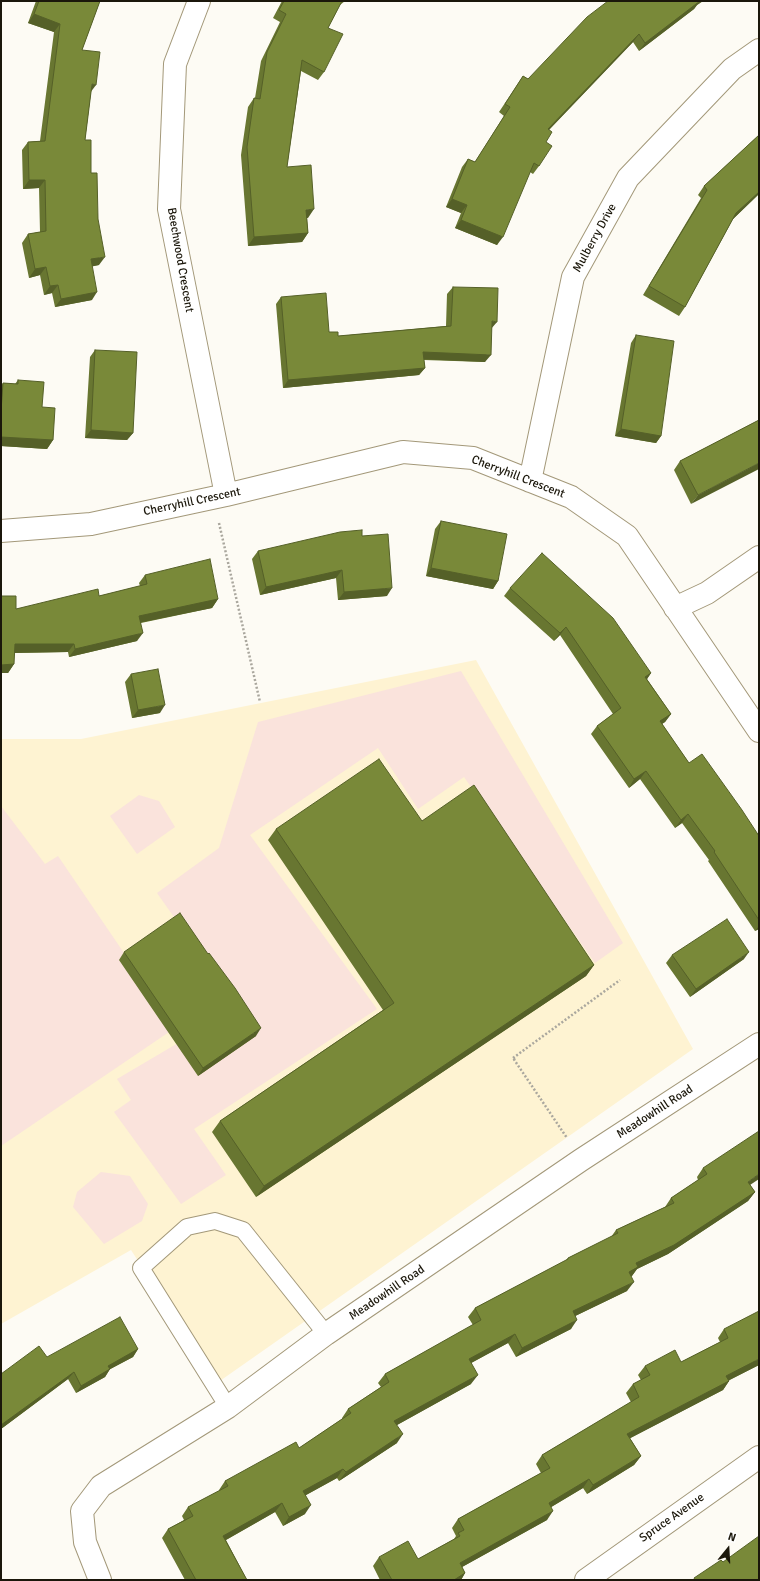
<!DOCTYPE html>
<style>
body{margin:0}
#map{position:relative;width:760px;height:1581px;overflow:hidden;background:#fdfbf4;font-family:Signika,sans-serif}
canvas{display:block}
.frame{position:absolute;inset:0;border:2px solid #1b170b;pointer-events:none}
.north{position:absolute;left:708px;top:1529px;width:40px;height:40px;-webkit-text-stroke:3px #fff;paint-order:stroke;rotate:18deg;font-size:11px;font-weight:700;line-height:16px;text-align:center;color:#1b170b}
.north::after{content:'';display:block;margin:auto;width:14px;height:18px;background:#1b170b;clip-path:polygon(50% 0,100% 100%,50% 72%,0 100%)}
</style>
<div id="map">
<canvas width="760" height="1581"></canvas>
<div class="frame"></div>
<div class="north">N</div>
</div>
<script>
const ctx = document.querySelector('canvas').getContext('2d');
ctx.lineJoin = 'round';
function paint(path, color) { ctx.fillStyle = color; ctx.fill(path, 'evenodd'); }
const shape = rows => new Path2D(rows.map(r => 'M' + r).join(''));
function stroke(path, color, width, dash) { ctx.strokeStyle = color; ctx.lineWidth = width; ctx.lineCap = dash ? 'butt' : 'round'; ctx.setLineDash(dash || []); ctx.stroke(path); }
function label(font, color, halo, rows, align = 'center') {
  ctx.font = font + ' Signika,sans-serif'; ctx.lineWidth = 3; ctx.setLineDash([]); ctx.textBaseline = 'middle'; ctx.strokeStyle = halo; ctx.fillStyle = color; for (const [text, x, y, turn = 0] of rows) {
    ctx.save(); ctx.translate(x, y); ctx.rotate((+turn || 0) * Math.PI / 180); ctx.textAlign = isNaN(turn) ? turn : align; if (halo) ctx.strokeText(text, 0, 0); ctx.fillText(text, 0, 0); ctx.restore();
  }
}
const built = shape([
 [476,660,693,1049,217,1383,131,1250,1,1324,1,739,81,739]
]);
const green = shape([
 [461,671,623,943,595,963,464,777,418,809,378,748,250,835,377,1009,194,1129,226,1175,181,1204,114,1112,131,1100,117,1079,195,1033,256,1033,157,893,219,848,258,722],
 [139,795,159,801,175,827,137,854,110,816],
 [1,806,45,864,58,856,175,1028,1,1146],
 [101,1172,130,1176,148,1204,142,1221,104,1244,73,1207,77,1192]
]);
const path = shape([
 [219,523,260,702],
 [513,1058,620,980],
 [515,1060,513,1058,567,1138]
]);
const lane = shape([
 [228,1407,141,1268,187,1227,215,1221,243,1230,326,1334]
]);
const street = shape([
 [199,1,175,64,169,209,226,495],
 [530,481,573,277,628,178,732,69,759,50],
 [1,531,91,524,226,495,403,452,473,458,571,497,627,536,759,731],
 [675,608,707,593,759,557],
 [100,1580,85,1542,82,1511,101,1486,228,1407,326,1334,581,1160,759,1044]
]);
const secondary = shape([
 [586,1580,759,1457]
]);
const wall = shape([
 [36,1,100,1,82,50,91,92,85,140,91,173,98,219,99,265,92,266,92,300,55,307,52,293,44,295,40,275,29,278,22,243,28,234,40,232,39,188,23,189,22,150,28,142,40,141,54,32,28,23],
 [282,1,345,1,340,5,328,28,324,72,318,80,301,71,287,167,308,218,307,218,308,233,302,242,248,246,241,155,248,107,254,98,255,98,261,61,280,22,273,18],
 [703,1,697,5,694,9,639,51,633,42,549,130,539,166,533,174,530,172,497,245,455,228,461,213,446,207,462,167,468,159,475,162,504,116,499,112,523,76,528,79],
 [759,135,759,194,733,219,685,307,679,316,643,295,701,198,698,195,704,186],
 [453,287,492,328,485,362,424,360,425,368,419,375,283,388,276,304,281,297,329,332,338,336,446,326,447,294],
 [636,335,661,436,656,443,615,436,631,343],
 [95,350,133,433,127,440,85,438,90,357],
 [18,380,42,407,53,440,47,449,1,446,1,386,3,383,15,384],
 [759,420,691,504,674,470,680,461],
 [441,521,498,581,493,589,426,576,435,529],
 [362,536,387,596,338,600,336,578,260,595,252,559,258,551],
 [145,575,218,599,212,608,141,623,137,641,69,657,68,652,14,653,14,664,8,673,1,673,1,596,16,609,99,596,140,586,139,583],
 [510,588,651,673,647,679,671,714,665,722,662,724,689,763,759,836,759,929,755,931,708,861,709,860,682,823,675,828,640,779,629,788,591,734,597,726,613,714,560,635,554,641,504,596],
 [131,674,160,713,132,718,125,682],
 [422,821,594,965,586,976,256,1197,212,1132,220,1121,383,1010,268,840,276,829],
 [124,952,256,1036,198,1076,119,960],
 [672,955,744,959,690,997,666,963],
 [703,1168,750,1185,755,1192,748,1201,668,1254,637,1269,631,1277,627,1291,575,1316,571,1329,516,1357,508,1343,471,1363,471,1384,397,1425,397,1443,339,1481,337,1478,306,1495,305,1514,283,1526,275,1512,226,1540,247,1580,185,1580,162,1538,168,1529,184,1520,182,1516,188,1507,219,1491,219,1490,225,1481,299,1448,342,1419,342,1418,348,1409,381,1387,378,1383,385,1374,473,1325,468,1317,475,1308,565,1261,568,1258,611,1237,616,1230,665,1207,671,1198,698,1180,697,1177],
 [724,1329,759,1365,729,1380,729,1381,723,1390,630,1438,641,1456,634,1465,587,1494,583,1488,551,1507,547,1520,462,1567,465,1573,461,1580,380,1580,373,1566,379,1557,418,1559,454,1539,456,1536,452,1528,458,1519,541,1473,536,1464,542,1455,631,1402,626,1393,633,1384,641,1380,638,1375,645,1366,681,1362,720,1342,718,1338],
 [138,1349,133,1357,110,1369,105,1377,76,1393,68,1379,1,1429,1,1374,47,1357]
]);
const shadedWall = shape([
 [698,1,703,1,697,5,694,9,639,51,645,43],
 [34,14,60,24,54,32,28,23],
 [639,34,633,42,542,137,548,129],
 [92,84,96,85,90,93],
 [29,180,45,180,39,188,23,189],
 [759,192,759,194,730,222,736,213],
 [452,199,467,205,461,213,446,207],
 [314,209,308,218,300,218,306,210],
 [461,220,503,237,497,245,455,228],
 [308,233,302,242,248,246,254,237],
 [105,257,99,265,85,268,91,259],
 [46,267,40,275,29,278,35,269],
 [58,285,52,293,44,295,50,286],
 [97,292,92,300,55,307,61,299],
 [492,321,497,322,491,329],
 [423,352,491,355,485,362,418,359],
 [425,368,419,375,283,388,288,380],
 [621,429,661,436,656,443,615,436],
 [91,430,133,433,127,440,85,438],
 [1,437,53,440,47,449,1,446],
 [759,463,759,469,691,504,698,495],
 [431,568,498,581,493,589,426,576],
 [342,570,336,578,260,595,266,587],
 [392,588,387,596,338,600,344,592],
 [218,599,212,608,133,624,139,616],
 [566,627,560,635,554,641,560,633],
 [143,633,137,641,69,657,75,649],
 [15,644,74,644,68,652,9,653],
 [14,664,8,673,1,673,1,665],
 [651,673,645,682,645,677],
 [165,705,160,713,132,718,138,710],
 [671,714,665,722,654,729,660,721],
 [646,771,640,779,629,788,634,779],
 [688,814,682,823,675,828,681,820],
 [759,926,759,929,755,931],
 [749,952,744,959,690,997,696,989],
 [594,965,586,976,256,1197,264,1186],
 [261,1028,256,1036,198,1076,203,1068],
 [759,1174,759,1179,741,1191,748,1182],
 [755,1192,748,1201,668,1254,637,1269,632,1276,622,1281,636,1263],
 [634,1282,627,1291,567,1320,573,1311],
 [577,1320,571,1329,516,1357,522,1348],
 [515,1334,508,1343,462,1368,469,1359],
 [138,1349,133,1357,103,1373,108,1366],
 [759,1359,759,1365,720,1385,726,1376],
 [110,1369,105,1377,76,1393,81,1386],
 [74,1372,68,1379,1,1429,1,1425],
 [478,1375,471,1384,388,1430,394,1421],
 [729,1381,723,1390,621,1443,627,1434],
 [403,1434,397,1443,339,1481,346,1472],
 [641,1456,634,1465,587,1494,593,1485],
 [343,1469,337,1478,297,1500,303,1491],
 [589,1479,583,1488,543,1512,549,1503],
 [282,1503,275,1512,217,1545,223,1536],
 [311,1505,305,1514,283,1526,289,1517],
 [553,1511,547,1520,453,1572,460,1563],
 [465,1573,461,1580,454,1580]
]);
const building = shape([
 [39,1,100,1,82,50,100,52,96,85,92,84,85,140,91,140,91,173,97,173,98,219,105,257,91,259,97,292,61,299,58,285,50,286,46,267,35,269,28,234,46,231,45,180,29,180,28,142,45,141,60,24,34,14,39,1],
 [284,1,342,1,328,28,343,34,324,72,302,60,287,167,311,165,314,209,306,210,308,233,254,237,247,147,254,98,260,99,267,52,286,14,279,10,284,1],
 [608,1,700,1,645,43,639,34,548,129,552,132,546,142,552,146,539,166,534,163,503,237,461,220,467,205,452,199,468,159,475,162,510,107,505,104,523,76,528,79,587,17,608,1],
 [759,135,759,192,736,213,685,307,649,286,707,190,704,186,759,135],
 [453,287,498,288,497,322,492,321,491,355,423,352,425,368,288,380,281,297,326,293,329,332,338,332,338,336,451,326,453,287],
 [636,335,674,341,661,436,621,429,636,335],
 [95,350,137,352,133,433,91,430,95,350],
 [18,380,44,382,42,407,55,408,53,440,1,437,1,411,3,383,18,384,18,380],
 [759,420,759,463,698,495,680,461,759,420],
 [441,521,507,534,498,581,431,568,441,521],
 [362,530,362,536,388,534,392,588,344,592,342,570,266,587,258,551,340,532,362,530],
 [542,553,613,618,651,673,645,677,671,714,660,721,689,763,702,754,742,810,759,836,759,920,714,852,715,851,688,814,681,820,646,771,634,779,597,726,621,708,566,627,560,633,510,588,542,553],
 [210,559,218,599,139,616,143,633,75,649,74,644,15,644,14,664,1,665,1,596,16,596,16,609,98,589,99,596,147,584,145,575,210,559],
 [158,669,165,705,138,710,131,674,158,669],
 [379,759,422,821,474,785,594,965,264,1186,220,1121,394,1003,276,829,379,759],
 [180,913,208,954,209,953,235,988,261,1028,203,1068,124,952,180,913],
 [727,919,749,952,696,989,672,955,727,919],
 [759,1131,759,1174,748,1182,755,1192,674,1245,636,1263,638,1267,629,1272,634,1282,573,1311,577,1320,522,1348,515,1334,469,1359,478,1375,394,1421,403,1434,346,1472,343,1469,303,1491,311,1505,289,1517,282,1503,223,1536,247,1580,196,1580,168,1529,193,1516,188,1507,228,1486,225,1481,296,1442,299,1448,351,1413,348,1409,389,1382,385,1374,481,1320,475,1308,568,1259,568,1258,618,1233,616,1230,674,1203,671,1198,707,1174,703,1168,759,1131],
 [759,1311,759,1359,726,1376,729,1381,627,1434,641,1456,593,1485,589,1479,549,1503,553,1511,460,1563,465,1573,454,1580,392,1580,379,1557,408,1541,418,1559,460,1536,458,1533,464,1530,458,1519,550,1468,542,1455,639,1397,633,1384,650,1375,645,1366,675,1350,681,1362,728,1338,724,1329,759,1311],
 [120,1317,138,1349,108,1366,110,1369,81,1386,74,1372,1,1425,1,1374,39,1346,47,1357,120,1317],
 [759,1536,759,1580,695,1580,694,1578,721,1560,723,1562,759,1536]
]);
const streetNames = [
 ["Mulberry Drive",595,238,-61],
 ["Beechwood Crescent",180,260,80],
 ["Cherryhill Crescent",518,477,21],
 ["Cherryhill Crescent",192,502,-12],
 ["Meadowhill Road",655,1112,-33],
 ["Meadowhill Road",387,1293,-34],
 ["Spruce Avenue",672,1518,-35]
];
paint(built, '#fef3d2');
paint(green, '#fae3dc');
stroke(lane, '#a39879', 18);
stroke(street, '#a39879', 24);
stroke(secondary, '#a39879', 24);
stroke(path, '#aaa79e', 2.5, [2, 2]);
stroke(lane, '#fff', 16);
stroke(street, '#fff', 22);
stroke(secondary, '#fff', 22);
paint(wall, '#687631');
paint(shadedWall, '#556028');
paint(building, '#798939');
stroke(building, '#556028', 1);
label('12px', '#1b170b', '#fff', streetNames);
</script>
